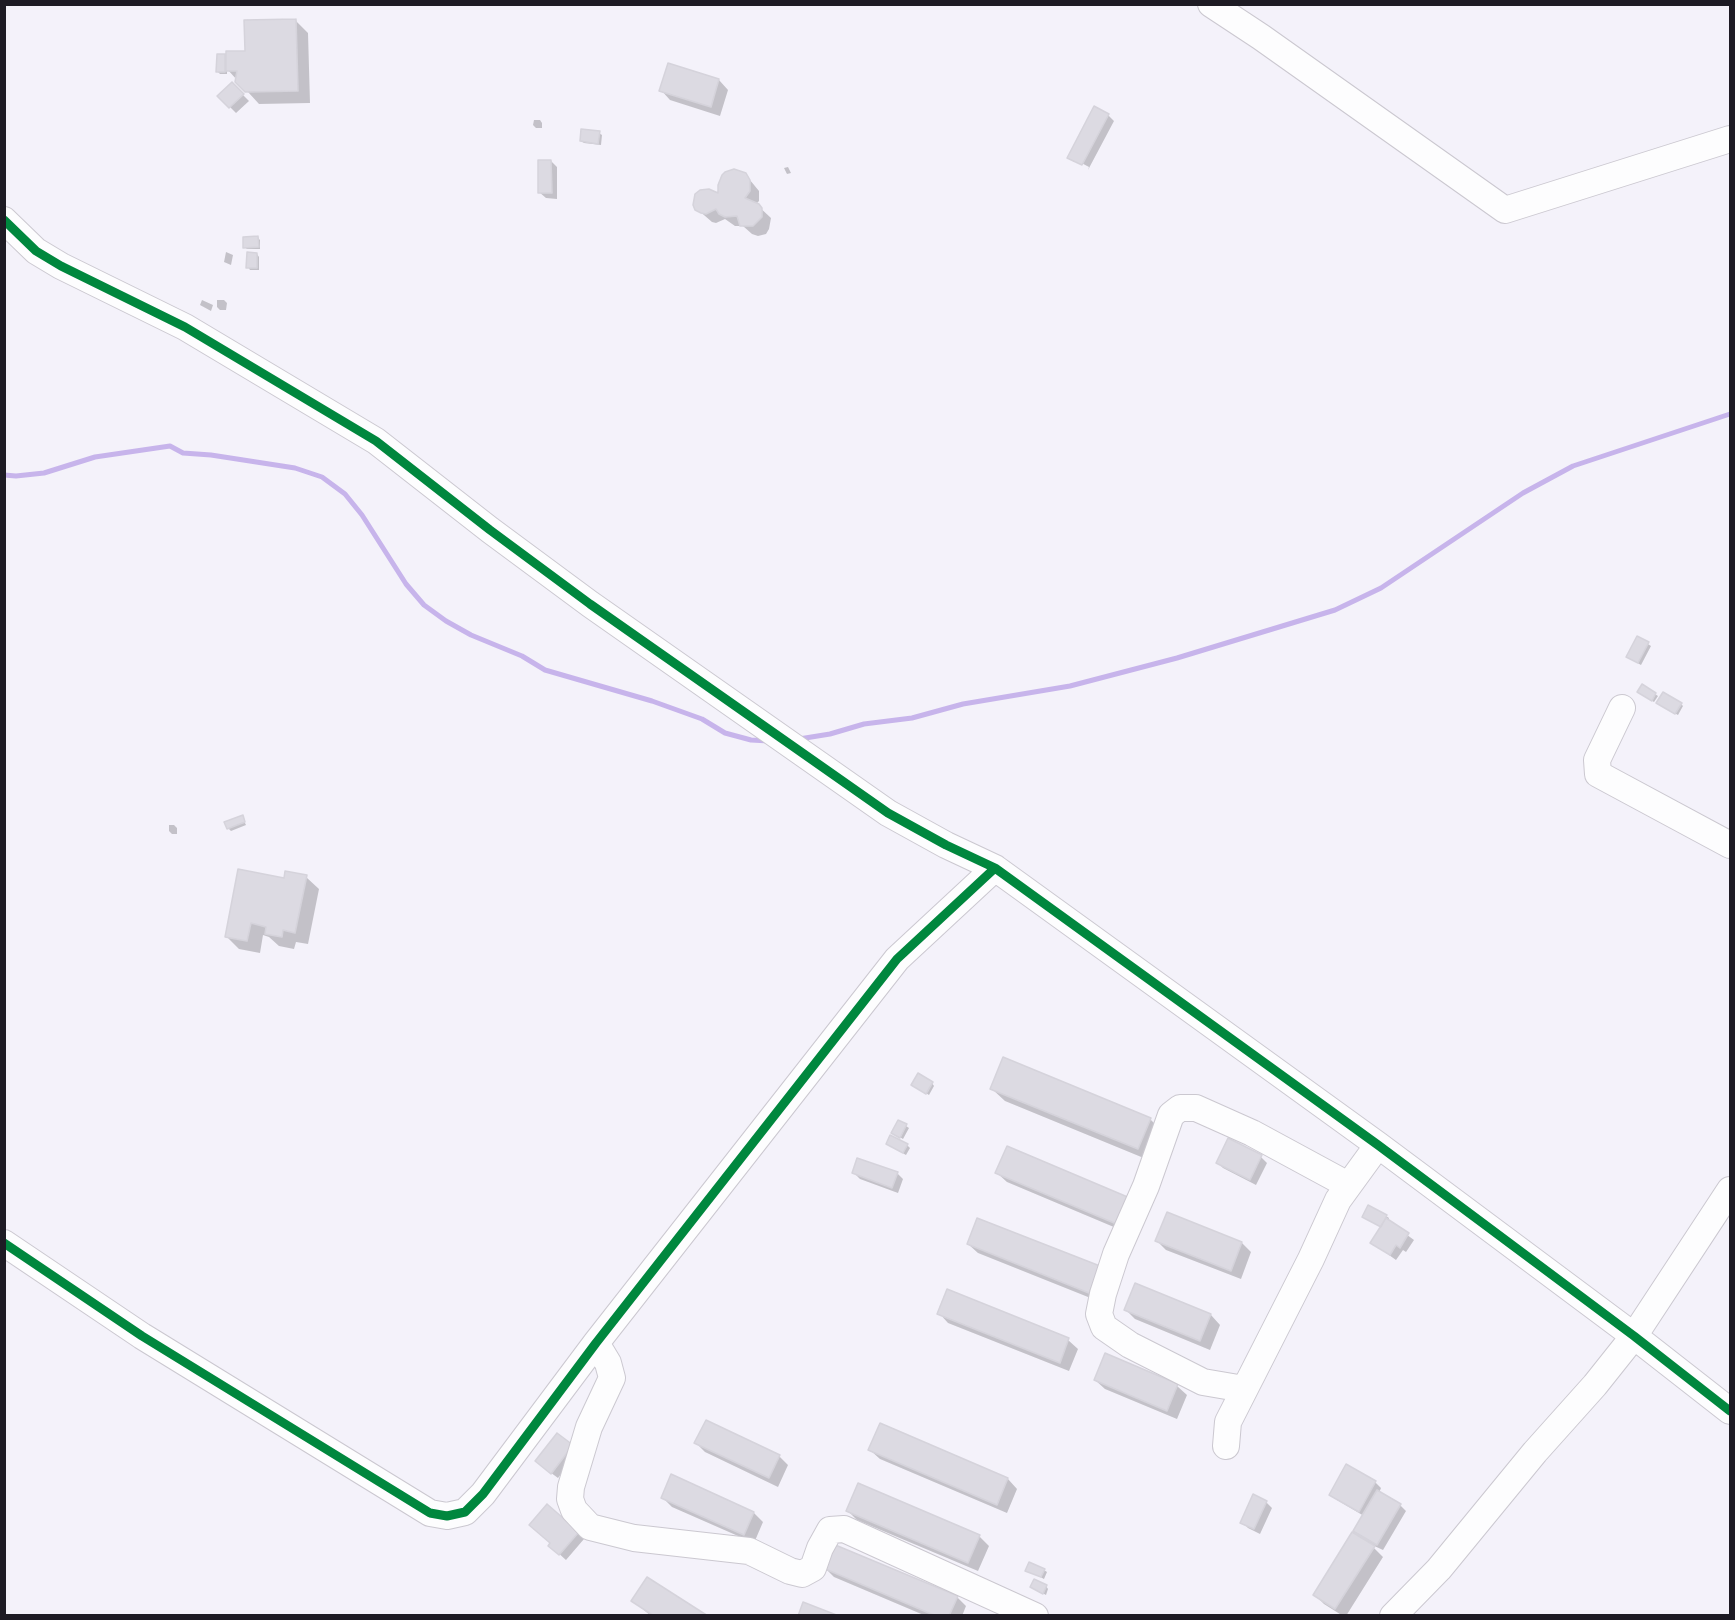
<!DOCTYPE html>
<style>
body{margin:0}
#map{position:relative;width:1735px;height:1620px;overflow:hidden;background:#f4f2fa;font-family:"Roboto Condensed",sans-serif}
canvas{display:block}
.frame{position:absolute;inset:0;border:6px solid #1e1b24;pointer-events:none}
</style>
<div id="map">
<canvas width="1735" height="1620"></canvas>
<div class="frame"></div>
</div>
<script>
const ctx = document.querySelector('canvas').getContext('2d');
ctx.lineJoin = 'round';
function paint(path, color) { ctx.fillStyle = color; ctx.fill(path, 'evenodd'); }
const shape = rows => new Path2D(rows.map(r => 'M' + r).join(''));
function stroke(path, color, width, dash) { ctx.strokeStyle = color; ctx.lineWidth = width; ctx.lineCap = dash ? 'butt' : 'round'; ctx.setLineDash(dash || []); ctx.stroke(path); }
const shadow = shape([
 [259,4,291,4,291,6,261,6],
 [295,20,308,33,310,103,259,104,227,69,227,74,220,74,218,72,225,56,228,59,247,52],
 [719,80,728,90,720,116,670,100,661,90],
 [232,84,249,101,236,113,219,96],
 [1108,115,1114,121,1088,170,1075,163,1088,170,1089,167,1074,159,1074,162,1069,157],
 [534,120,540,120,542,123,542,128,536,128,533,125],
 [599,133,602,135,601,145,584,143,581,141],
 [551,161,557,167,557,199,546,198,539,192],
 [788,167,791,173,787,174,784,168],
 [745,174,759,191,759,201,756,204,771,218,769,229,766,234,758,236,752,234,743,226,735,226,725,219,716,223,712,222,697,209,719,195],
 [258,238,260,240,260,249,247,249,244,247],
 [226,252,233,255,231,265,224,262],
 [257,254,259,257,259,270,250,270,248,267],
 [202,300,213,305,211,311,200,305],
 [217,300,224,300,227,303,226,310,220,310,217,307],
 [1638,638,1651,646,1641,665,1630,659],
 [1641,694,1655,694,1658,696,1654,702],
 [1681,704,1683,706,1678,715,1660,705],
 [242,817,246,825,231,831,228,828],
 [169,825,174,825,177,828,177,834,172,834,169,831],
 [306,877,319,889,308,944,296,942,294,949,279,946,269,937,263,935,260,953,239,949,226,936,285,880],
 [932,1083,934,1086,929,1095,916,1087],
 [992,1089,1150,1119,1163,1132,1151,1161,1005,1101],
 [906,1126,909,1128,903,1139,893,1133],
 [907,1145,910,1148,906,1155,890,1146],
 [1261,1157,1267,1163,1256,1185,1223,1168,1217,1162],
 [854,1173,897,1173,903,1179,898,1193,860,1179],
 [997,1173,1129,1199,1128,1233,1007,1182],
 [1386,1216,1389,1218,1388,1221,1414,1240,1406,1252,1403,1250,1396,1260,1372,1243,1382,1228,1364,1217],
 [1157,1241,1242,1243,1251,1252,1241,1279,1166,1250],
 [968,1244,1108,1277,1098,1301,978,1253],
 [1136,1285,1211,1315,1220,1325,1210,1350,1135,1319,1126,1310],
 [939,1313,1068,1340,1078,1349,1069,1371,948,1323],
 [1105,1355,1177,1386,1187,1395,1177,1419,1105,1389,1095,1380],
 [881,1425,1008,1479,1017,1489,1007,1513,880,1459,870,1450],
 [557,1435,578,1452,558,1478,543,1467],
 [696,1443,779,1456,788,1465,778,1487,705,1452],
 [1346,1466,1375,1482,1381,1488,1379,1493,1400,1505,1406,1511,1383,1550,1370,1544,1383,1557,1346,1616,1343,1616,1324,1604,1315,1595,1362,1539,1355,1531,1364,1516,1337,1500,1331,1494],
 [662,1497,754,1513,763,1522,754,1543,672,1507],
 [1266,1502,1272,1508,1260,1534,1248,1528,1242,1522],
 [848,1511,979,1536,989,1546,978,1571,857,1520],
 [578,1533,584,1539,566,1560,556,1551],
 [825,1568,957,1597,966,1606,962,1616,926,1616,834,1577],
 [1027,1570,1044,1570,1047,1572,1044,1579],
 [1046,1586,1048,1589,1046,1595,1032,1587],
 [633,1601,705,1616,651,1616]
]);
const stream = shape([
 [4,475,16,476,44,473,95,457,170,446,183,453,211,455,295,468,322,477,345,494,362,515,406,584,424,605,446,621,471,635,522,656,545,670,652,701,702,719,725,733,751,740,769,741],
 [799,739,830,734,864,724,912,718,963,704,1070,686,1177,658,1335,610,1381,588,1523,493,1573,466,1730,414]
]);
const building = shape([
 [296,19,298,91,245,92,235,82,237,71,226,71,226,51,245,51,244,20,296,19],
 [217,54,225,54,225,72,216,72,217,54],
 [668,63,719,79,711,107,659,91,668,63],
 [232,82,244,94,229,108,217,96,232,82],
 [1094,106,1109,114,1082,165,1067,158,1094,106],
 [581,129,600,131,598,144,580,141,581,129],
 [538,160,551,160,552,193,538,193,538,160],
 [734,169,746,173,750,180,750,191,745,198,759,204,762,208,762,217,753,226,740,226,737,216,725,217,719,214,716,209,706,214,701,213,695,210,693,205,695,194,700,190,709,189,718,193,718,185,722,175,725,172,734,169],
 [258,236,259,247,243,248,243,237,258,236],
 [247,252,257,253,257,268,246,268,247,252],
 [1637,636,1649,642,1638,663,1626,657,1637,636],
 [1642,684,1656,693,1652,701,1637,692,1642,684],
 [1663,692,1682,703,1675,714,1656,703,1663,692],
 [243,815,245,822,227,829,224,822,243,815],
 [238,869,284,878,285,871,307,875,295,933,283,930,282,937,265,934,266,927,251,923,247,941,225,937,238,869],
 [1003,1057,1151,1118,1138,1149,990,1089,1003,1057],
 [918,1073,933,1082,926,1094,911,1085,918,1073],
 [898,1120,907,1124,900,1138,891,1133,898,1120],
 [890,1135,908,1144,903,1153,886,1144,890,1135],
 [1228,1138,1262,1155,1250,1180,1216,1163,1228,1138],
 [1007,1146,1130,1198,1119,1225,995,1173,1007,1146],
 [857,1158,898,1172,892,1188,852,1173,857,1158],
 [1368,1205,1387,1215,1381,1227,1362,1217,1368,1205],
 [1167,1212,1242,1242,1231,1271,1155,1241,1167,1212],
 [977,1218,1100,1266,1089,1293,967,1244,977,1218],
 [1386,1218,1409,1233,1400,1248,1396,1245,1390,1255,1370,1243,1386,1218],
 [1135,1283,1211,1314,1200,1341,1124,1310,1135,1283],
 [947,1289,1069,1338,1060,1363,937,1314,947,1289],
 [1105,1353,1178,1384,1167,1411,1094,1380,1105,1353],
 [706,1420,780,1455,769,1478,694,1443,706,1420],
 [880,1423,1008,1478,997,1505,868,1450,880,1423],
 [557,1433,573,1445,551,1474,535,1461,557,1433],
 [1346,1464,1376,1481,1359,1512,1329,1495,1346,1464],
 [671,1474,754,1512,744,1535,661,1498,671,1474],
 [858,1483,980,1535,968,1563,846,1511,858,1483],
 [1377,1490,1401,1504,1377,1545,1353,1531,1377,1490],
 [1253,1494,1267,1501,1254,1529,1240,1523,1253,1494],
 [547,1504,579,1532,559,1555,548,1546,550,1543,529,1525,547,1504],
 [1352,1532,1375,1546,1335,1609,1313,1595,1352,1532],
 [833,1544,958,1596,949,1616,936,1616,823,1568,833,1544],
 [1029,1562,1045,1569,1041,1577,1025,1571,1029,1562],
 [647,1577,708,1616,654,1616,631,1601,647,1577],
 [1034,1579,1047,1585,1043,1594,1030,1587,1034,1579],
 [803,1602,839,1616,798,1616,803,1602]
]);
const minor = shape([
 [1211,4,1261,37,1505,210,1730,139],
 [4,220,36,251,61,266,185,327,376,441,490,530,590,604,888,813,946,845,995,868,1378,1145,1634,1336,1730,1411],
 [1622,708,1597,760,1598,774,1730,845],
 [4,1243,142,1336,430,1513,447,1516,465,1512,483,1494,596,1343,897,959,995,868],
 [596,1343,608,1363,612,1378,589,1427,571,1487,570,1499,574,1510,590,1527,634,1538,749,1551,790,1571,802,1574,813,1568,820,1548,830,1530,844,1529,1035,1616],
 [1244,1389,1203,1382,1130,1345,1104,1327,1099,1314,1103,1294,1116,1254,1146,1186,1171,1115,1180,1108,1196,1108,1252,1133,1348,1185],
 [1226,1446,1228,1422,1311,1259,1338,1200,1378,1145],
 [1393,1616,1439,1569,1535,1452,1595,1385,1634,1336,1730,1190]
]);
const cycleway = shape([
 [4,220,36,251,61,266,185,327,376,441,490,530,590,604,888,813,946,845,995,868,1378,1145,1634,1336,1730,1411],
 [4,1243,142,1336,430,1513,447,1516,465,1512,483,1494,596,1343,897,959,995,868]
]);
paint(shadow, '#0003');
stroke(stream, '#c7b4eb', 5);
paint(building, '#dcdae2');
stroke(building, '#d5d3db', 1.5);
stroke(minor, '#cbc8d0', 28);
stroke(minor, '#fdfdfe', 26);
stroke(cycleway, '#00873e', 9);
</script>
